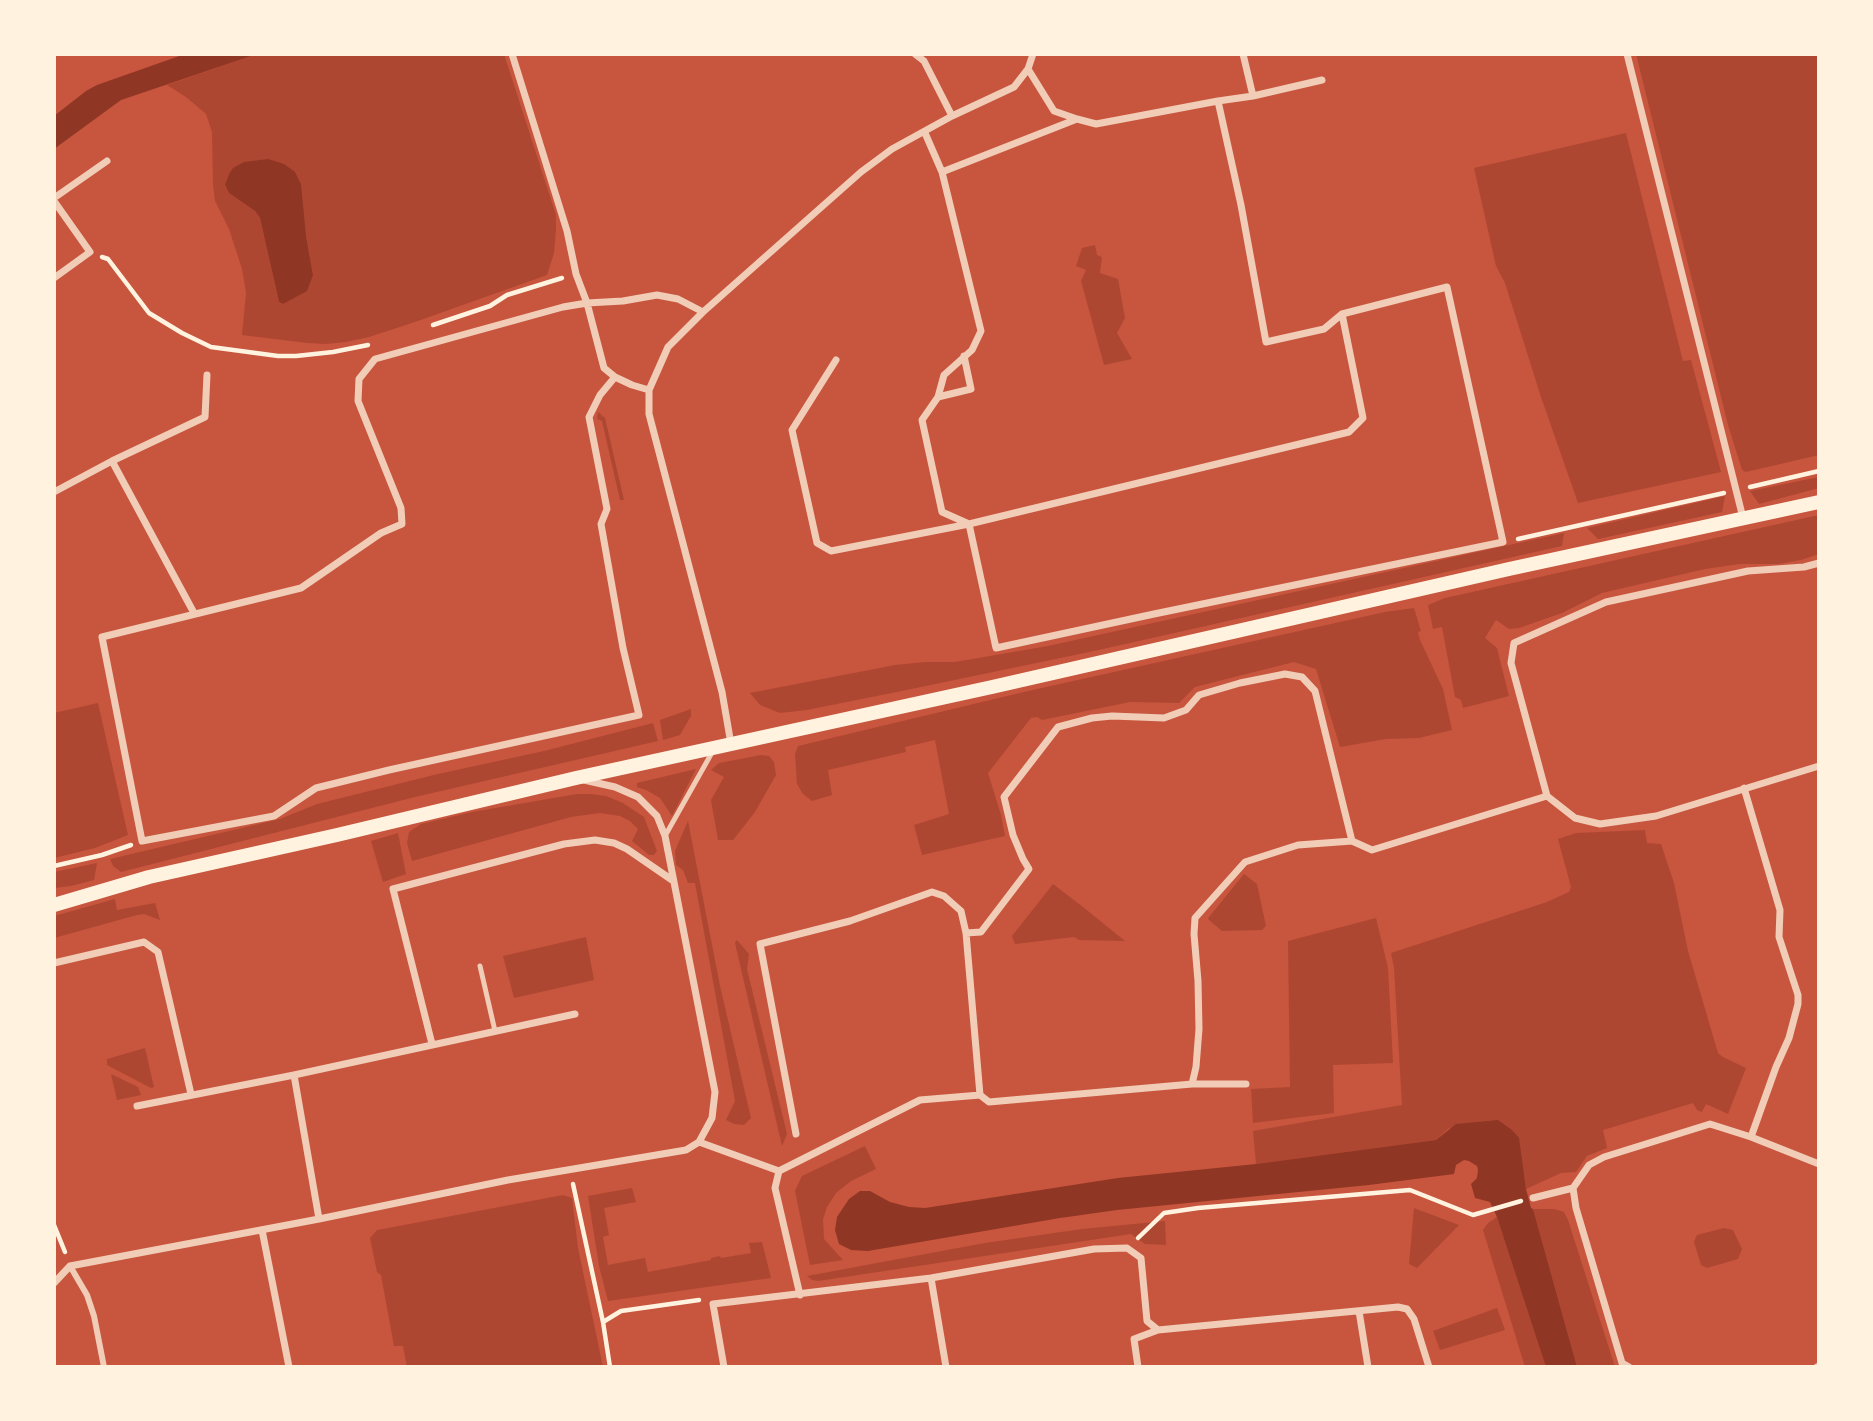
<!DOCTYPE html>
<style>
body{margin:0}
#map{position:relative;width:1873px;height:1421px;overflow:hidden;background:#c8553d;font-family:Montserrat,sans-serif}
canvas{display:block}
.frame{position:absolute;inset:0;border:56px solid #fff3e0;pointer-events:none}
</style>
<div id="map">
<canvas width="1873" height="1421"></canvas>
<div class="frame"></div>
</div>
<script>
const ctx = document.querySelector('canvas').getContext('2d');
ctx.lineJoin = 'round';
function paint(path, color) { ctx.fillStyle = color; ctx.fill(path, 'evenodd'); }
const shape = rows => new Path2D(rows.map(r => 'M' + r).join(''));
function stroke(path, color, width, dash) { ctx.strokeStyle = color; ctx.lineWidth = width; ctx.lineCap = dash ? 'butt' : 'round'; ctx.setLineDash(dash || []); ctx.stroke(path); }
const green = shape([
 [257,54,504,54,556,215,556,230,554,253,547,275,415,322,369,337,346,342,326,344,307,343,242,335,246,293,242,269,229,229,215,201,213,185,212,132,206,114,186,97,167,85],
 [229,174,306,236,313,275,283,304,279,302,260,218,255,211,229,193,225,186],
 [1636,54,1819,55,1819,455,1746,472,1742,470,1728,425],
 [1626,133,1683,361,1691,360,1721,472,1578,503,1541,397,1505,283,1496,266,1474,168],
 [1095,245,1097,255,1102,257,1100,273,1118,279,1125,318,1117,333,1132,359,1104,365,1081,281,1086,270,1076,266,1082,248],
 [598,412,605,418,624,500,620,500,602,421,597,419],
 [1819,477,1819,488,1759,504,1750,491],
 [1725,496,1722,512,1598,539,1587,528],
 [1819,515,1819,554,1801,560,1778,564,1739,564,1705,569,1602,593,1562,613,1519,628,1509,629,1496,620,1485,638,1497,648,1509,696,1463,708,1461,700,1455,697,1442,627,1433,629,1428,605,1445,598],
 [1564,533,1562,546,1094,651,897,692,807,710,780,713,760,705,750,693,895,665,925,662,955,662,1048,646],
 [1414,608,1421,631,1418,632,1420,640,1443,689,1452,730,1419,738,1386,739,1340,747,1316,669,1294,662,1195,687,1179,703,1130,702,1042,720,1037,717,1031,718,988,773,1001,815,1005,836,922,855,914,825,949,814,935,740,905,747,906,752,828,770,832,795,812,801,803,794,797,784,795,754,798,746,1028,691,1385,612],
 [98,703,128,835,95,848,54,858,54,713],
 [691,709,691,716,680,735,663,740,660,720],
 [653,723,658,741,415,797,121,872,113,866,110,859,280,819,317,804,438,774,544,751],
 [761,755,769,756,774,762,776,775,755,812,733,840,718,840,711,800,724,777,711,770,719,763],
 [696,769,672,816,660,798,646,790,637,787,637,783],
 [577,794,591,794,606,796,623,803,644,817,657,851,654,855,649,855,632,841,638,829,630,821,620,816,600,813,571,817,412,861,407,843,409,832,421,824,472,812],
 [688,821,720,986,751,1118,744,1125,734,1124,726,1120,735,1101,695,883,688,883,683,870,676,865,675,851],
 [1645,830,1647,843,1661,844,1674,883,1688,951,1718,1053,1723,1057,1746,1068,1728,1114,1706,1104,1702,1112,1697,1110,1693,1103,1603,1130,1607,1148,1587,1156,1576,1172,1561,1173,1526,1189,1524,1174,1449,1128,1436,1140,1256,1164,1253,1131,1402,1105,1394,968,1391,953,1547,902,1569,892,1571,887,1558,839,1576,833],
 [398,833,406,874,383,882,371,841],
 [97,863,94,880,71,886,54,888,54,872],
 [1244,874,1257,884,1266,926,1262,930,1222,931,1208,919,1209,917],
 [1053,884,1083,907,1125,941,1079,940,1074,937,1015,944,1012,936],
 [115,899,117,910,155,903,160,920,144,914,137,915,54,938,54,916],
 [1376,918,1388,968,1393,1063,1333,1065,1334,1113,1253,1123,1251,1089,1290,1087,1288,941],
 [586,937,594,980,514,998,503,956],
 [737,940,749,954,747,969,787,1134,782,1146,735,943],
 [145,1048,154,1087,151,1088,107,1065,107,1059],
 [111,1074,138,1087,141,1095,117,1100],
 [865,1146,876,1169,851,1181,836,1193,827,1207,823,1219,824,1239,843,1260,810,1265,795,1191,802,1176],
 [632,1188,636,1202,604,1208,609,1235,603,1237,608,1265,645,1258,648,1272,711,1260,711,1258,720,1256,721,1258,751,1253,749,1243,762,1242,771,1278,608,1301,599,1266,588,1196],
 [563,1195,572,1198,578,1248,603,1367,407,1367,403,1346,394,1346,381,1275,377,1272,370,1238,377,1230,388,1228],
 [1414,1208,1459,1225,1417,1268,1409,1264],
 [1533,1209,1554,1209,1564,1212,1568,1220,1615,1367,1577,1367],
 [1497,1217,1533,1323,1546,1367,1525,1367,1483,1230,1488,1223],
 [1165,1221,1166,1245,1145,1244,1131,1234,818,1281,812,1280,807,1276,985,1243,1082,1229],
 [1724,1228,1733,1230,1742,1249,1738,1259,1707,1268,1701,1265,1694,1242,1697,1235],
 [1497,1308,1505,1330,1440,1350,1433,1331]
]);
const water = shape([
 [185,54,257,54,121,100,54,149,54,116,86,91,97,85],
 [268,159,284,164,295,172,301,184,306,236,313,275,307,291,283,304,279,302,260,218,255,211,229,193,225,185,229,174,233,168,244,162],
 [1498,1120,1512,1130,1519,1138,1526,1189,1531,1208,1533,1209,1577,1367,1546,1367,1497,1217,1490,1202,1475,1198,1471,1184,1477,1178,1478,1170,1477,1166,1469,1161,1464,1160,1456,1165,1454,1174,1369,1185,1117,1210,1060,1218,868,1251,851,1250,839,1244,835,1230,837,1217,849,1199,860,1191,870,1191,890,1202,909,1207,925,1208,1118,1178,1256,1164,1436,1140,1456,1124]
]);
const path = shape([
 [102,257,108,259,149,313,182,333,211,347,278,356,296,356,333,352,368,345],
 [433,325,490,306,507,295,562,278],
 [1750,487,1819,471],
 [1518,539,1724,493],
 [54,866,102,855,131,845],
 [573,1184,603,1322,610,1367],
 [54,1225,65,1252],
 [1138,1238,1164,1213,1198,1208,1410,1190,1473,1215,1521,1201],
 [603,1322,621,1311,699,1300]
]);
const service = shape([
 [665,836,714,749],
 [480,966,495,1031]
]);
const pedestrian = shape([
 [70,1266,87,1295,94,1316,104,1367]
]);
const minor = shape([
 [512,54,567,231,576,274,587,303,604,368,615,377,632,385,649,390],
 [915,54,924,61,952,116],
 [1243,54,1253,96,1322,80],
 [1627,54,1743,518],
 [1218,101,1253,96],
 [925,133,942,172,981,331,972,350,944,375,938,397,922,420,942,512,969,524],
 [942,172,1077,119],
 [54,198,107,161],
 [54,201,90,252,54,278],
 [836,360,792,430,817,543,831,551,969,524,1349,432,1363,418,1342,314],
 [615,377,600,395,589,417,607,509,601,524,623,648,639,715,389,770,316,788,274,816,142,841,102,637,301,588,381,533,402,524,401,508,358,401,359,379,375,359,563,307,587,303,623,301,657,295,678,299,703,312],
 [938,397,971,389,964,356],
 [112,461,194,613],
 [54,492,112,461,205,417,207,375],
 [969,524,996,648,1154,614,1503,542,1447,287,1342,314,1324,329,1266,342,1241,205,1218,101,1096,124,1077,119,1054,111,1028,69],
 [1819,563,1804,567,1748,571,1606,602,1514,643,1511,663,1547,796,1575,818,1600,824,1656,816,1819,766],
 [731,744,722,692,649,414,649,390,668,347,703,312,861,172,892,149,952,116,1014,87,1028,69,1033,54],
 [1352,841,1372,850,1547,796],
 [966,933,981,932,1029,869,1023,859,1013,835,1004,797,1058,727,1092,718,1112,716,1164,718,1186,710,1199,695,1240,683,1285,674,1302,677,1315,691,1352,841],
 [54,963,144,942,158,952,191,1094],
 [432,1044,393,889,564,844,595,840,614,843,627,849,672,880],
 [294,1075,319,1219],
 [1192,1084,1246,1084],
 [137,1106,294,1075,575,1014],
 [796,1134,760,944,850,921,932,892,944,896,961,911,966,933,980,1095],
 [1751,1137,1819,1164],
 [699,1142,779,1171],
 [779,1171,920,1100,980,1095,989,1102,1192,1084,1196,1067,1199,1029,1198,981,1194,934,1195,918,1245,862,1298,845,1352,841],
 [779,1171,775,1188,800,1295],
 [1573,1188,1576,1208,1622,1363,1629,1367],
 [1533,1198,1573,1188,1589,1165,1604,1157,1710,1124,1751,1137,1776,1067,1789,1038,1798,1004,1798,995,1779,937,1780,910,1744,788],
 [262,1230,289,1367],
 [931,1278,946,1367],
 [54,1283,70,1266,319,1219,508,1180,686,1150,699,1142,712,1118,715,1092,665,836,657,816,638,797,615,787,584,780],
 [1359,1311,1368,1367],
 [724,1367,713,1304,931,1278,1094,1249,1127,1248,1141,1258,1147,1321,1158,1330,1398,1307,1407,1309,1414,1319,1429,1367],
 [1138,1367,1134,1339,1158,1330],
 [1817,1367,1819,1366]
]);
const secondary = shape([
 [54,905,149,877,337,835,576,778,992,687,1509,569,1819,502]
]);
paint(green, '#ae4732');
paint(water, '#8f3625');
stroke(path, '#fff3e0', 4.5);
stroke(service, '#f1ccb7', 5);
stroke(pedestrian, '#f1ccb7', 6);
stroke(minor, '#f1ccb7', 7);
stroke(secondary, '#fff3e0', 14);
</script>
